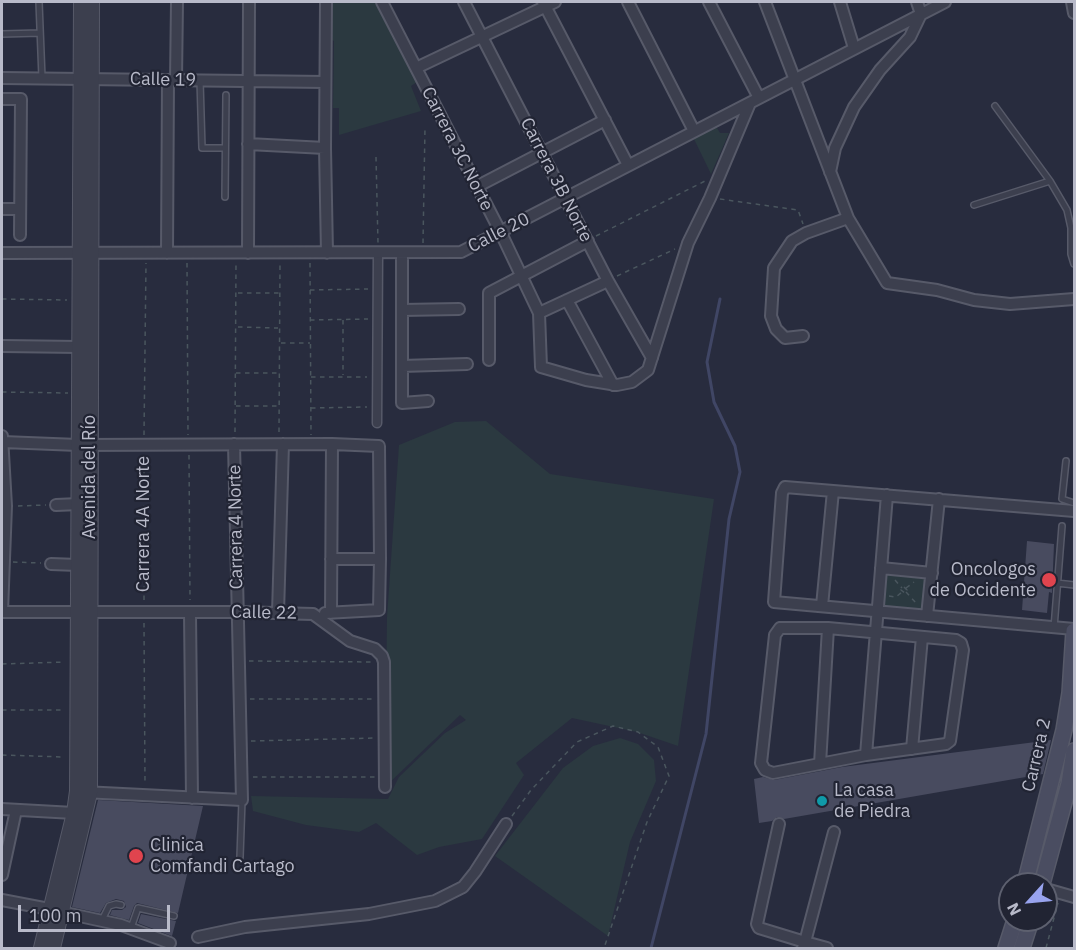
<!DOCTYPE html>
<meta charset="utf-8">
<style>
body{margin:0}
#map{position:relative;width:1076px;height:950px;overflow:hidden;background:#282c3e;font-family:"IBM Plex Sans",sans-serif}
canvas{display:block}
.frame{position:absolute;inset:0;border:3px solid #b8bac9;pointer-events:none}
.north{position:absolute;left:998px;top:872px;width:60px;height:60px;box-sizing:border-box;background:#212433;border:2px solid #5d606f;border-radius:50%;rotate:243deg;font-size:16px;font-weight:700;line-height:24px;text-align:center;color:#b8bac9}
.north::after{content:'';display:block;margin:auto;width:21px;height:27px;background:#98a3ee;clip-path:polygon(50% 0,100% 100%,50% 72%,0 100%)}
.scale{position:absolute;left:18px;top:905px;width:152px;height:27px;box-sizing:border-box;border:3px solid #b8bac9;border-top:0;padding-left:8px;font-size:18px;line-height:21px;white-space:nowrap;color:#b8bac9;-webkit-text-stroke:4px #212433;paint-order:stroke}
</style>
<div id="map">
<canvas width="1076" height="950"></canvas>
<div class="frame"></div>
<div class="north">N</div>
<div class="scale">100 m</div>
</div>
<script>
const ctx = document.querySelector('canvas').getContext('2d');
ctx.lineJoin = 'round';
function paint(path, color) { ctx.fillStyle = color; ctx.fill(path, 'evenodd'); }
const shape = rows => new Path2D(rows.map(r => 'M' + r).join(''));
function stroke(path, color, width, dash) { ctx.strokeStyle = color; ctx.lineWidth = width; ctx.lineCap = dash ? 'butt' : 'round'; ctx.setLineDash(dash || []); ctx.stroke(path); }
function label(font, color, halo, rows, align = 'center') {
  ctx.font = font + ' "IBM Plex Sans",sans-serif'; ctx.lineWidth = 4.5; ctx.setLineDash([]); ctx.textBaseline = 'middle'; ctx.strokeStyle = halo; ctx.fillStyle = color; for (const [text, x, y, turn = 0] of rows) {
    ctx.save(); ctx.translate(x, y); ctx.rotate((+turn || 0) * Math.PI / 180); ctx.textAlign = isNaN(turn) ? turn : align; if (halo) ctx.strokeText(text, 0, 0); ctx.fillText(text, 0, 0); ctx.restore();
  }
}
const green = shape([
 [329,2,376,2,417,82,411,86,421,111,339,135,339,108,333,108,334,41,327,38],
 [718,123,717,128,720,133,729,133,711,174,693,137],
 [486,421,550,474,714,499,678,746,637,732,572,718,516,763,524,775,482,839,439,847,417,855,376,823,359,832,306,825,253,811,251,796,388,799,399,777,445,733,466,720,460,715,385,787,387,617,399,445,455,422],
 [884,568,928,573,924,612,882,606],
 [620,738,638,744,654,760,656,781,630,842,608,936,495,856,563,768,593,746]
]);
const stream = shape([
 [651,948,706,734,729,519,740,472,735,446,714,402,707,362,720,299]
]);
const building = shape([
 [1027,541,1054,544,1052,593,1049,592,1047,613,1022,610],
 [1051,740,1043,774,784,819,777,817,772,821,759,823,754,779,763,777,774,780,842,767],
 [98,800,203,806,178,913,137,903,134,906,129,920,110,915,112,910,122,910,126,907,124,901,116,899,106,903,100,913,72,907],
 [141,914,176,921,172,936,138,923]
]);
const path = shape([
 [376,157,378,243],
 [720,199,798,210,803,224],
 [596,236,707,180],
 [423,243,425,127],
 [187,263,188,435],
 [310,263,311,435],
 [617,276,675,249],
 [310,290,368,289],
 [238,293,280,293],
 [2,299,67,300],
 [310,320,368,319],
 [343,320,343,375],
 [238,327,278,328],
 [281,343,310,343],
 [236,373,279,373],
 [311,377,367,377],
 [2,392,68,393],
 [236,406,279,406],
 [311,408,367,407],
 [235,432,236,263],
 [279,432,280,263],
 [144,435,146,263],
 [189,455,190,600],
 [18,506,46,505],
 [13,562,41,563],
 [895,580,902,588],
 [904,587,907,590,905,593,901,590,904,587],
 [906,588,914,582],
 [906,592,917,604],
 [889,596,896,597,902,592],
 [144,600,144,455],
 [144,623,145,783],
 [249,661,373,662],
 [2,664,65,662],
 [250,699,374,699],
 [2,710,64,710],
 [251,741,375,738],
 [2,755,64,757],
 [253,777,375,777],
 [512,816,531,790,577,742,613,726,638,732,658,747,669,776,647,822,604,948],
 [1046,948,1058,903]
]);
const service = shape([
 [39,2,42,78],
 [2,34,40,33],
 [200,80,202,148,225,148],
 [995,106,1050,181],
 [225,197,226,95],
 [974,205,1050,181,1067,210,1071,228,1071,254,1074,264],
 [1066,461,1062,499,1074,503],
 [1057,583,1074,585],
 [1054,628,1062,526],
 [240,857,242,800],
 [102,920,109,906,116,904,121,905],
 [131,928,138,908,174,916]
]);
const pedestrian = shape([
 [377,423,378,253]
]);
const minor = shape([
 [326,2,325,148,327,253],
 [382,2,500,231,539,313,541,367,586,380,617,385,632,382,648,370,688,243,710,198,750,103],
 [464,2,608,281,652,358],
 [543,2,628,165],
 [628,2,694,131],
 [709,2,759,98],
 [765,2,848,218,887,283,937,290,974,300,1010,304,1074,299],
 [840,2,854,48],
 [917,2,921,14],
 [1072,2,1074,13],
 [416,68,555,2],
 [2,78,325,82],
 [176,80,177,2],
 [2,99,21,99,20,235],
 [248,144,325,148],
 [830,172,835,148,854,107,880,70,910,37,921,14],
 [476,187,605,120],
 [2,209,20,209],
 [2,253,461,252,945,2],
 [167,253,168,80],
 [248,253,249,2],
 [402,253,402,403,428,401],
 [567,300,613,385],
 [402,310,459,309],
 [539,313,608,281],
 [803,336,785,338,776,329,771,316,774,268,792,241,806,233,848,218],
 [2,346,79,347],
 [489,360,489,293,588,241],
 [402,366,467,364],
 [2,436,6,506,2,612],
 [3,442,78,445,332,444,379,446,380,559],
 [56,505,79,504],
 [1074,511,785,487,782,493,774,602,1074,629],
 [51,564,78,565],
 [881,568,932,573],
 [822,606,833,491],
 [2,612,237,612,313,614,350,641,375,649,382,656,384,662,385,787],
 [190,613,192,798],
 [278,613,283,444],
 [325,613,379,610,380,559,331,559],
 [331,613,332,444],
 [927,616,939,499],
 [780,628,828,628,956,640,961,643,963,650,950,741,946,744,866,755,773,773,765,770,761,763,775,635,780,628],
 [912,749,922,637],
 [866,755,887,495],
 [820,764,828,628],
 [83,792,242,800,234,444],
 [2,809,74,813],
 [779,824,757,924,759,928,805,942,834,832],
 [2,875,16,810],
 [1046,889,1074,897],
 [2,900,49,909],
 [61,912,121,925,170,943],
 [198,937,245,927,369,914,435,901,463,887,475,872,506,824],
 [803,948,805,942,827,948]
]);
const tertiary = shape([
 [41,948,74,813,77,791,81,2],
 [53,948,90,793,92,2]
]);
const secondary = shape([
 [1025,884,1064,730,1070,693,1074,631],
 [1042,884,1069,784,1074,751],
 [1006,948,1015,920],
 [1022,948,1031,920]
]);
const markers = [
 [1049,580,8,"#e0444e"],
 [822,801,6,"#0f9aa8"],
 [136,856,8,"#e0444e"]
];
const streetNames = [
 ["Calle 19",163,80,1],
 ["Carrera 3C Norte",457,149,63],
 ["Carrera 3B Norte",556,180,63],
 ["Calle 20",499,233,-27],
 ["Avenida del Río",90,477,-90],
 ["Carrera 4A Norte",144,524,-90],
 ["Carrera 4 Norte",236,527,-91],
 ["Calle 22",264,613,1],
 ["Carrera 2",1037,755,-77]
];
const poiNames = [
 ["Oncologos",1036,570,"right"],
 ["de Occidente",1036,591,"right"],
 ["La casa",834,791],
 ["de Piedra",834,812],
 ["Clinica",150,846],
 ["Comfandi Cartago",150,867]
];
paint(green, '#2b3940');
stroke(stream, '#404665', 3);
paint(building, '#484b5f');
stroke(service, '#575a69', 8);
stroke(pedestrian, '#575a69', 11);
stroke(minor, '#575a69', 14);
stroke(tertiary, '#575a69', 16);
stroke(secondary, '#575a69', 18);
stroke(path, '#4a565e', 1.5, [4.5, 4.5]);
stroke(service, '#3c3f4e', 5);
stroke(pedestrian, '#3c3f4e', 8);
stroke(minor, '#3c3f4e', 10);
stroke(tertiary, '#3c3f4e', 14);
stroke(secondary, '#4a4d61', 15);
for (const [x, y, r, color] of markers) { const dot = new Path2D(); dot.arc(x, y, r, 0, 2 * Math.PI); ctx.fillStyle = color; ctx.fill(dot); stroke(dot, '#212433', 2); }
label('18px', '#b8bac9', '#212433', streetNames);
label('18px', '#b8bac9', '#212433', poiNames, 'left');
</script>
